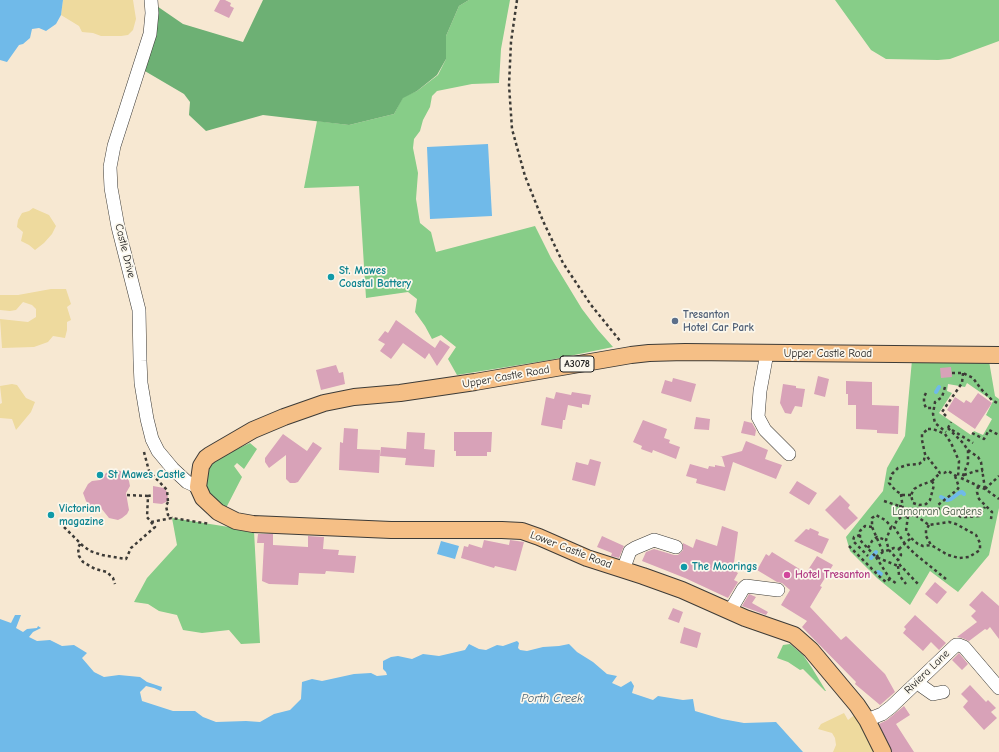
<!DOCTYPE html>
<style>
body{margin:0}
canvas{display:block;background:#f7e8d2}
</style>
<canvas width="999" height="752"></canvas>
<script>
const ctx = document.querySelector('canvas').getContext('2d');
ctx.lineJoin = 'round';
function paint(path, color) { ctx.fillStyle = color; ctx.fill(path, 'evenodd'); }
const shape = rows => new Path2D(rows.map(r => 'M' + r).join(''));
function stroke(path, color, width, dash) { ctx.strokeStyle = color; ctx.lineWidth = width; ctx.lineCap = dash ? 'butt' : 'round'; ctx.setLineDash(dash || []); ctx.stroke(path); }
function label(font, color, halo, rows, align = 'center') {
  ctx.font = font + ' "Comic Neue",sans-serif'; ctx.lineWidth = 3.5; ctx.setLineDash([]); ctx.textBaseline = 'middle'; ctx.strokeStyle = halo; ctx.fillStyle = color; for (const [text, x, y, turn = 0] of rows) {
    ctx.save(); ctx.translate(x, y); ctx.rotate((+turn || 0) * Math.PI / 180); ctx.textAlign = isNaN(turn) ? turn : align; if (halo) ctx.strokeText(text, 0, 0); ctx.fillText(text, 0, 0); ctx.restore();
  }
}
const green = shape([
 [469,0,510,0,501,49,499,83,472,84,437,91,432,96,430,107,423,120,420,131,414,139,413,148,418,173,416,199,420,223,431,232,436,252,535,226,551,258,582,309,598,330,613,347,550,360,457,375,448,359,456,347,441,335,432,339,425,326,415,312,417,299,408,292,366,298,359,186,304,188,317,121,349,125,394,114,403,97,417,91,438,75,446,59,446,36,459,6],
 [835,0,999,0,999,41,950,59,938,60,886,59,871,50],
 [912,360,989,361,995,396,999,399,999,508,989,555,958,592,930,571,910,605,877,578,850,551,846,537,883,491,887,468,905,436],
 [967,383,993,401,986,415,992,419,983,435,974,431,971,435,939,413,952,393,947,391,948,384,965,387],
 [250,443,257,449,244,469,237,463,234,466,242,477,225,510,205,490,205,472,211,463,217,458],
 [172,518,254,531,260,643,241,644,229,630,202,633,183,630,177,615,159,611,148,604,134,602,147,578,177,545],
 [790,644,803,655,812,668,826,691,825,691,803,669,800,670,788,662,777,658,783,645]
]);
const forest = shape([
 [263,0,469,0,459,6,446,36,446,59,437,75,417,91,403,98,394,114,349,125,263,115,206,131,189,115,190,102,184,94,138,67,151,2,183,24,243,42]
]);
const sand = shape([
 [63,0,133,0,136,19,133,30,128,35,121,36,101,36,93,33,82,32,79,26,61,15],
 [33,208,49,215,56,226,52,234,44,243,35,250,29,245,21,241,23,232,17,227,18,220,22,213,29,211],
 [51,289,66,289,71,304,67,307,71,320,67,322,67,330,65,338,53,336,48,342,34,347,2,348,0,319,28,322,36,317,36,309,32,305,23,302,16,310,10,311,0,310,0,295,18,295],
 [12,384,17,385,26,398,35,402,31,412,16,430,12,419,0,418,0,404,2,403,0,386],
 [844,713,848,720,857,713,879,752,833,752,836,745,835,738,832,733,818,729,821,724]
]);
const water = shape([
 [0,0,63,0,61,15,56,24,46,31,39,28,32,29,30,38,23,44,19,45,7,62,0,60],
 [488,144,492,216,430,219,427,147],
 [441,541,459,546,455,559,437,554],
 [15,615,21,615,16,628,23,632,27,629,37,628,38,626,41,628,33,632,29,637,37,641,50,640,62,646,74,645,87,653,82,658,94,672,104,677,119,675,140,677,147,682,162,687,161,691,154,688,146,686,140,692,142,701,173,711,195,711,203,717,216,722,246,721,260,722,274,714,290,710,301,699,302,682,312,679,322,681,354,674,371,673,377,676,387,675,386,672,383,669,383,661,391,657,398,656,412,659,423,654,439,656,465,650,469,644,479,649,486,650,497,645,503,646,517,641,519,643,518,648,520,650,527,651,543,647,559,646,569,644,577,652,593,662,607,674,617,676,612,683,621,687,631,681,634,686,632,693,653,700,658,696,683,700,693,699,695,711,722,719,744,723,776,722,803,752,0,752,0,619,11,623]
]);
const stream = shape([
 [936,392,939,387],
 [941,497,947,500,951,499,959,493,962,492,964,494],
 [871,558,876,552],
 [878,572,881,574]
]);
const building = shape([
 [220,0,225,0,231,3,230,6,234,8,229,18,214,11],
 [396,320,435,348,440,340,450,347,437,366,429,353,425,359,403,343,391,359,380,351,385,344,378,340,385,331,388,333],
 [336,365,339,373,343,372,345,384,321,390,316,370],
 [951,367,952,377,941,378,940,368],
 [818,376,829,379,825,397,814,394],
 [673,378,696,384,691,402,661,393,665,380,672,382],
 [846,381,872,382,872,405,899,406,898,434,877,433,877,430,856,429,856,405,848,405,848,394,846,394],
 [783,384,796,386,796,388,805,389,802,407,795,406,791,414,785,413,780,403],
 [556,392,571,395,572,392,591,395,589,405,582,404,582,408,568,405,565,420,563,420,562,429,541,425,546,397,554,399],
 [978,393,992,403,975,429,947,410,955,397,964,403,966,400,971,403],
 [696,417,710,419,709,430,694,429],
 [643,420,667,429,664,438,670,440,669,443,680,447,676,459,653,450,652,453,641,449,642,446,633,442],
 [744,421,752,423,756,430,755,436,741,433],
 [344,428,358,429,357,449,380,450,379,473,339,470,340,442,343,443],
 [407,432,425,433,424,449,435,450,434,467,405,465,406,458,380,456,381,447,406,449],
 [454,432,492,432,491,452,487,452,487,456,456,456,456,451,454,451],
 [283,434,307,451,313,442,322,448,298,482,295,483,290,483,286,479,286,455,269,468,265,462,265,458],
 [746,441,768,450,765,459,782,465,776,479,733,462,725,491,696,483,697,479,686,476,690,464,708,469,709,466,715,467,715,465,725,467,722,457,720,457,742,451],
 [590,459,601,462,595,486,572,480,576,462,588,465],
 [115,469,125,473,129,481,130,486,126,493,129,510,127,514,122,518,118,520,109,518,101,508,89,505,86,501,83,493,88,484,92,481,100,480,106,473],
 [797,481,817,493,809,505,789,493],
 [153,486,164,488,167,492,168,499,166,502,162,504,153,503],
 [840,495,850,505,848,508,858,518,845,530,825,510],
 [722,526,738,532,733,570,738,573,734,580,738,582,728,598,685,578,642,561,646,552,654,549,674,555,678,555,683,550,683,543,693,548,696,539,717,546],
 [810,528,819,532,818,535,829,539,822,554,794,541,806,529,809,530],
 [258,534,273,534,273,545,308,547,308,536,324,537,323,549,339,550,338,555,356,556,354,573,326,571,325,574,299,573,298,585,269,584,262,581,264,543,257,543],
 [602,536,624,546,619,558,611,556,612,553,597,547],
 [484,540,509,545,510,540,524,542,516,571,495,566,494,568,461,558,464,546,468,547,469,544,482,548],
 [772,552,806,573,817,556,833,565,820,586,822,587,810,607,841,640,846,636,885,674,895,692,880,705,855,684,856,682,802,627,807,621,781,605,790,590,782,583,777,582,757,570,766,554,769,556],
 [935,582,947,592,937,604,925,594],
 [982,591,999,606,999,639,990,627,987,630,985,629,969,641,962,638,957,637,977,622,971,616,976,611,969,605],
 [749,594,756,597,752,603,768,612,766,615,742,606],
 [673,608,683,612,679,623,668,619],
 [915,615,946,643,939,650,931,642,923,651,903,633,906,629,904,627],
 [684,627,701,633,697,648,680,643],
 [959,653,968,664,962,670,952,660],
 [970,685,986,702,988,700,996,708,991,712,997,718,984,730,963,707,968,701,961,694],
 [904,706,910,715,896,724,914,752,892,752,879,724,887,720]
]);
const path = shape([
 [517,0,511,42,509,85,512,129,525,176,543,221,563,263,591,305,621,342],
 [952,373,963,373,973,378,981,389,992,400,999,404],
 [945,387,942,397,935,402,933,414,935,423,946,432],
 [926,393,924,397,924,403,926,408,933,408],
 [946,416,942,412,962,383,963,373],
 [948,428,963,443,968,450,968,463,962,478],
 [948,428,951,422],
 [928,429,933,429,945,434,951,443,959,461,958,477,948,471,944,473,940,473,925,454,922,440,922,434,928,429],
 [952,430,973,443],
 [972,433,984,439,989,430,999,435],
 [968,450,978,457,981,462,985,489],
 [144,452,149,471,167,490,168,502],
 [964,475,976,471,983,471],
 [955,476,959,487,957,490,938,505,939,510,946,514,954,513,961,517,968,517,979,516,985,507],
 [961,478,985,489,999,499],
 [932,481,934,485,930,500,926,504,919,505,913,503,911,495,914,489,921,485,932,481],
 [932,481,940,473],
 [978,486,977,492,979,499,992,512,991,519],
 [985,489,999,476],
 [901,494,903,510,910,515],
 [127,495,148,496],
 [911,495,903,495,896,491,889,483,892,474,898,468,907,465,919,464,924,460,925,454],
 [884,501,899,506],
 [168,502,166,506,168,515,172,518],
 [915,515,919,511,919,505],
 [908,516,906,531,911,538,918,544,923,546,931,545],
 [151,522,172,518,210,524],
 [929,525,926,530,926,536,931,545,948,555,959,558,969,557,980,550,980,543,976,535,956,524,949,522,929,525,915,515,903,516,897,520,894,527,905,544,915,554,946,579],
 [64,527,82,545,90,551,102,555,126,559,131,548,155,527,147,517,148,496,153,495],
 [872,527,865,526,860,531,860,540,876,557,898,566],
 [891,527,886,540,889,550,898,560,900,565,918,584],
 [860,535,854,537,853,541,868,556],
 [80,544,78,548,79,556,83,562,95,569,107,572,113,578,115,584],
 [849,546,881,578,886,582,890,579],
 [868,548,872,541,877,537,886,540],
 [899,549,911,538],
 [883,552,872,527,872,518,876,515,885,520,892,527],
 [876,557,883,552,894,548,899,549,901,555,898,560],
 [876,557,890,579,897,584],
 [898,566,899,575,906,584]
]);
const minor = shape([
 [151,0,152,13,150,34,114,146,110,167,111,188,118,227,139,310,140,361,141,383,147,419,152,439,158,451,173,469,187,482,198,487],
 [767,353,760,391,758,417,765,430,789,454],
 [623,570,630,551,635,548,654,540,676,547],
 [730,611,743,589,746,586,778,590],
 [918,682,923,687,933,694,943,692],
 [867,720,882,714,891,707,956,645,959,645,964,647,999,688]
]);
const major = shape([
 [883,752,867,720,857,705,811,650,794,635,745,618,682,590,643,576,587,558,539,537,522,531,502,530,391,530,253,524,236,521,218,512,203,498,198,487,201,466,206,458,210,455,253,430,284,417,324,403,354,397,400,393,475,382,631,355,649,353,685,352,999,355]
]);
const pathBridge = shape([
 [899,506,905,507]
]);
const markers = [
 [331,277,4,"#0f9aa8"],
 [675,321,4,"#5c6f8a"],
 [100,475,4,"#0f9aa8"],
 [51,515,4,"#0f9aa8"],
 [684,567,4,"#0f9aa8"],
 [787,575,4,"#d1479c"]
];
const shields = [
 [577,364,34]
];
const shieldNames = [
 ["A3078",577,364]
];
const streetNames = [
 ["Castle Drive",125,251,76],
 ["Upper Castle Road",828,354],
 ["Upper Castle Road",506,377,-10],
 ["Lower Castle Road",571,550,21],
 ["Riviera Lane",927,672,-44]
];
const cultureNames = [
 ["St. Mawes",339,271],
 ["Coastal Battery",339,284],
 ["St Mawes Castle",108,475],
 ["Victorian",59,509],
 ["magazine",59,522],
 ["The Moorings",692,567]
];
const serviceNames = [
 ["Tresanton",683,315],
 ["Hotel Car Park",683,328]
];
const parkNames = [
 ["Lamorran Gardens",937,512]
];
const hotelNames = [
 ["Hotel Tresanton",795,575]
];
const waterNames = [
 ["Porth Creek",552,699]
];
paint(green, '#87cd88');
paint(forest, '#6db074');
paint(sand, '#eeda9e');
paint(water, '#70bae9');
stroke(stream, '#70bae9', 4);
paint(building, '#d8a2b8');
stroke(minor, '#3d3b37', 14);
stroke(major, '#3d3b37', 18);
stroke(path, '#3d3b37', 2.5, [3, 3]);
stroke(minor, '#fff', 13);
stroke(major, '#f5bf86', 16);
stroke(pathBridge, '#3d3b37', 2.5, [3, 3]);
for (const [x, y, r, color] of markers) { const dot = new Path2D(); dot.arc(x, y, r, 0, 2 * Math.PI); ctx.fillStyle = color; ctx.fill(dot); stroke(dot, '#fbf7ec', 1.5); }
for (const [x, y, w] of shields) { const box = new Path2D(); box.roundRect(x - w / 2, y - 8, w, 16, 3); ctx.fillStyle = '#fbf7ec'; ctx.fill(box); stroke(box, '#1c1c1c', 1); }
label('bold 10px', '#1c1c1c', null, shieldNames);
label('11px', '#1c1c1c', '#fbf7ec', streetNames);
label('bold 11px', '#0d838f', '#fbf7ec', cultureNames, 'left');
label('bold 11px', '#4e5e75', '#fbf7ec', serviceNames, 'left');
label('11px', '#415a42', '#fbf7ec', parkNames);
label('bold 11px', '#b23c85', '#fbf7ec', hotelNames, 'left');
label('italic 12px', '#3e5b6e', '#fbf7ec', waterNames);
</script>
